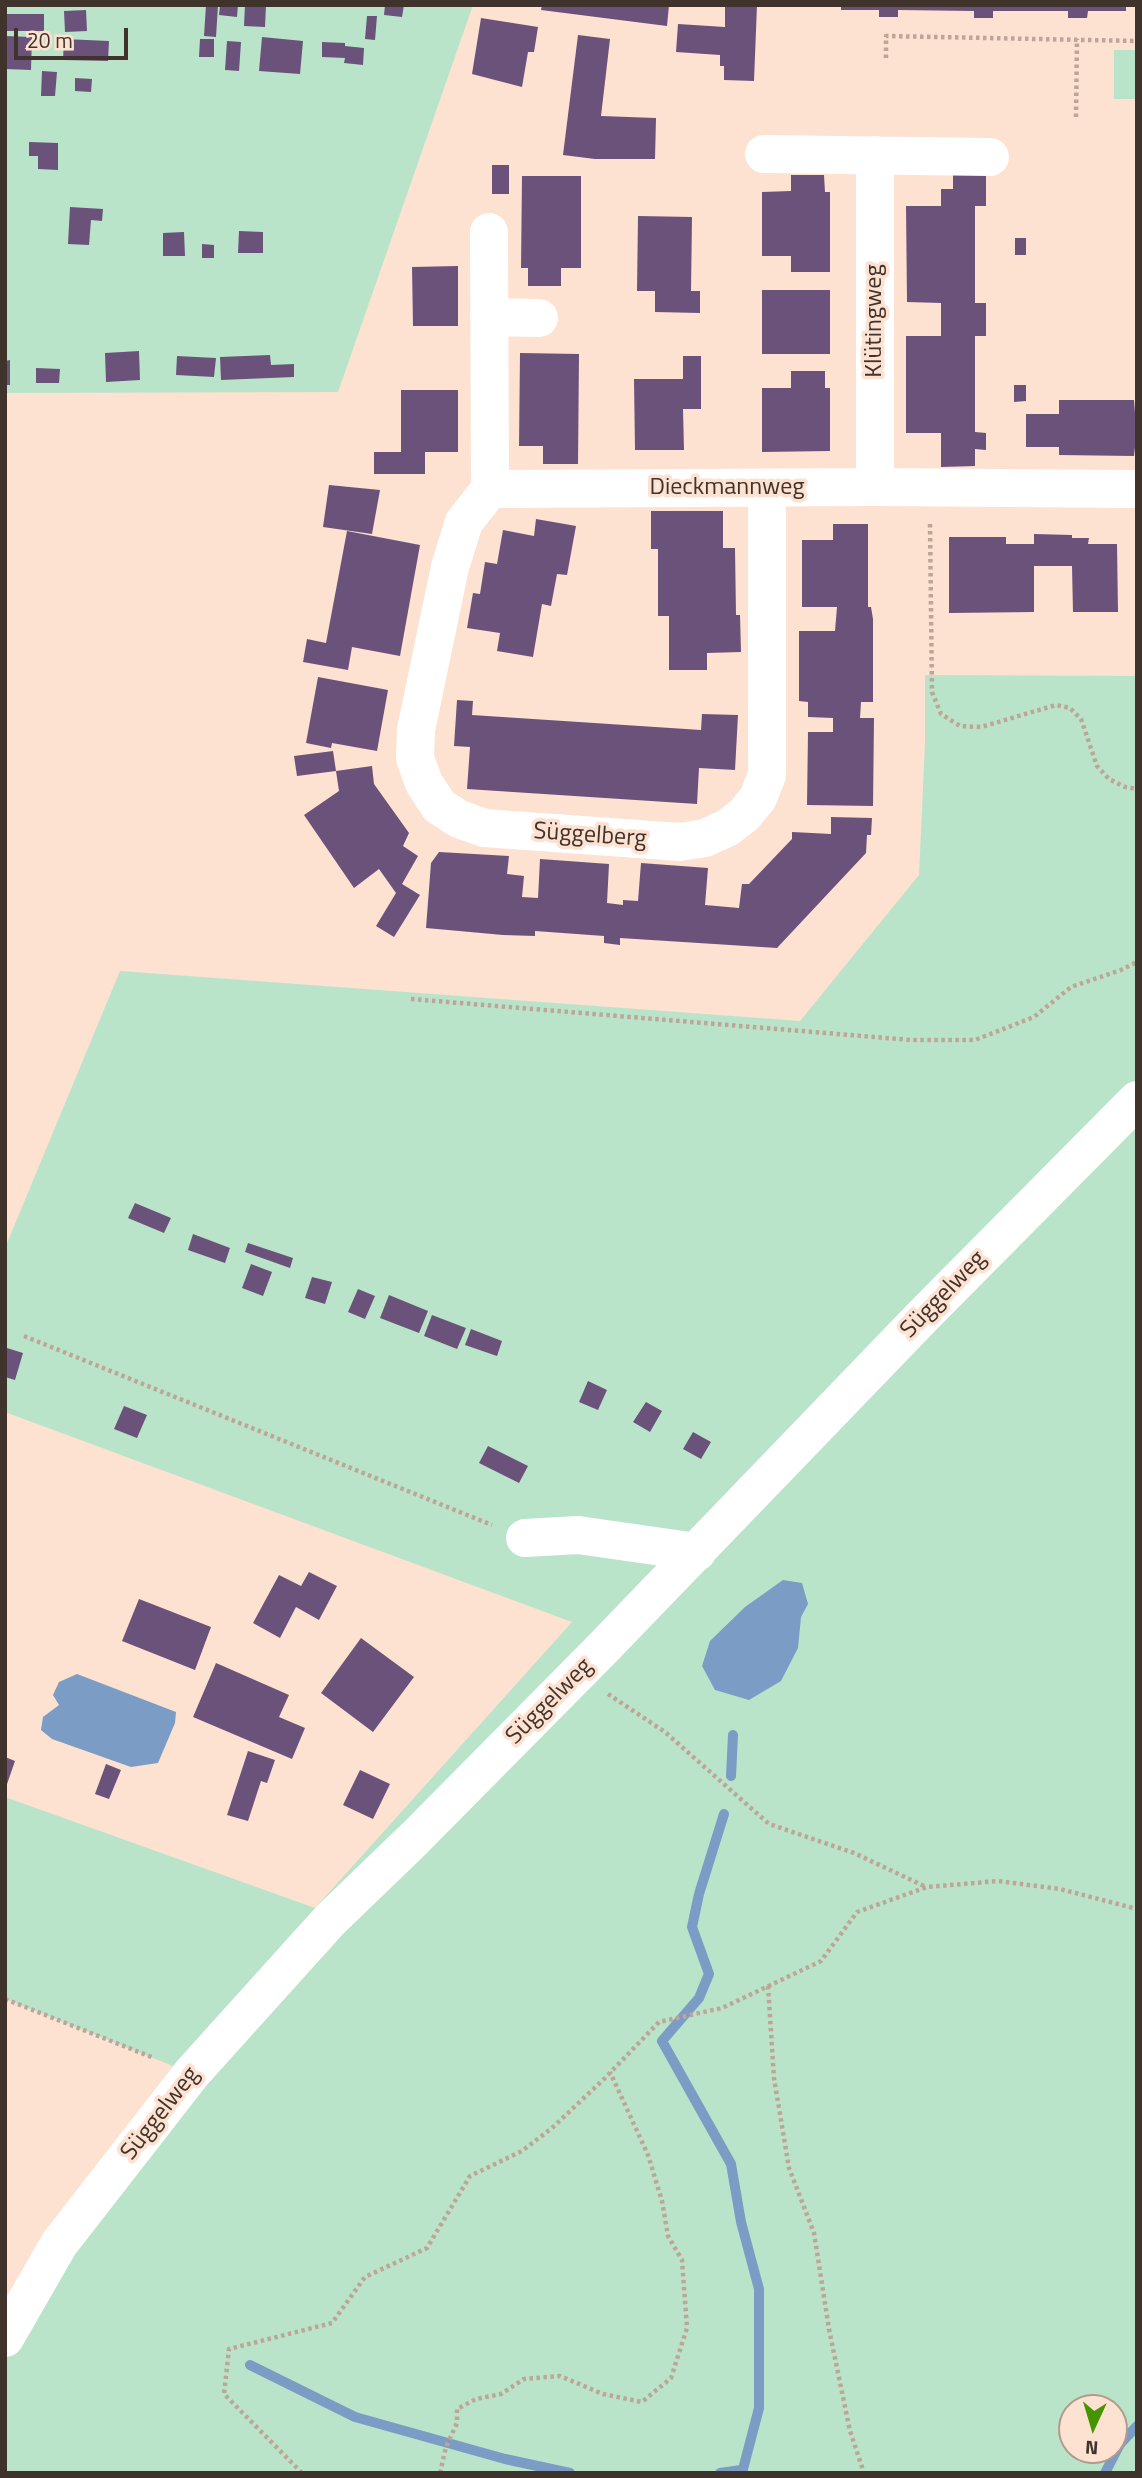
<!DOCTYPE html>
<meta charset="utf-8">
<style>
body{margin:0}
#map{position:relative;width:1142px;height:2478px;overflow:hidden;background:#fde1d1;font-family:"Titillium Web",sans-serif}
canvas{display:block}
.frame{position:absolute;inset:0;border:7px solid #40332b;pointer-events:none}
.north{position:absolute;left:1058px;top:2394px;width:70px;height:70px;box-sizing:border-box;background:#fde1d1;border:2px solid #b19b8f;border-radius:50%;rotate:184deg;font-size:19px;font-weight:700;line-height:28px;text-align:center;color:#40332b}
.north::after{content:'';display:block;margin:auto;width:24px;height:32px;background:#449500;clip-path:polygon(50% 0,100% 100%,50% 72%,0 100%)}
.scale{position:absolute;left:14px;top:28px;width:114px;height:32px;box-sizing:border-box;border:4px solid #40332b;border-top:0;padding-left:9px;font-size:21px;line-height:24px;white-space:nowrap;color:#40332b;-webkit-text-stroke:5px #fde1d1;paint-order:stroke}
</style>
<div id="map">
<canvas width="1142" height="2478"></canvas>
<div class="frame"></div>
<div class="north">N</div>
<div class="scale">20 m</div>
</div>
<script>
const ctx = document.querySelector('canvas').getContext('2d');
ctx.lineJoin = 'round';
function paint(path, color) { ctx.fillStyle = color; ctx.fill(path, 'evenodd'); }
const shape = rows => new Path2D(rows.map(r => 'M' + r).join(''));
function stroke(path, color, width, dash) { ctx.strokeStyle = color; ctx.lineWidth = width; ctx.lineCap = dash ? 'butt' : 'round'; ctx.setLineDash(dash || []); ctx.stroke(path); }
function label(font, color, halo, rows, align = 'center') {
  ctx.font = font + ' "Titillium Web",sans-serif'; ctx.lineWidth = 7; ctx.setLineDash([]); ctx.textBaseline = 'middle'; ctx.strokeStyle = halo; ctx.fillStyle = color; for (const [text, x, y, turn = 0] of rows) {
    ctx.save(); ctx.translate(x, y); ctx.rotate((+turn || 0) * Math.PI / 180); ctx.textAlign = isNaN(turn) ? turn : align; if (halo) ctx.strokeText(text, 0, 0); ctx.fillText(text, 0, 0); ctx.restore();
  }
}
const green = shape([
 [5,5,473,5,338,392,5,393],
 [1114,50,1137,50,1137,99,1114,99],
 [925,675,1137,676,1135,748,1137,748,1137,2473,5,2473,5,2301,173,2066,5,1999,5,1797,315,1908,572,1622,5,1412,5,1248,120,971,800,1021,919,875,925,743],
 [1072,2408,1114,2408,1114,2450,1072,2450]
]);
const water = shape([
 [783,1580,802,1583,808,1604,801,1617,798,1648,781,1681,749,1700,715,1690,702,1666,710,1641,745,1607],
 [77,1674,176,1712,175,1723,158,1763,131,1767,52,1739,41,1730,43,1717,59,1705,53,1695,59,1682]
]);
const stream = shape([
 [731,1776,733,1735],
 [724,1814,699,1894,692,1927,709,1974,699,1998,662,2041,731,2164,741,2222,759,2289,759,2408,742,2473],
 [250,2365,355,2417,505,2459,570,2473],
 [720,2473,741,2470],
 [1105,2473,1120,2444,1137,2426]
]);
const building = shape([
 [206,5,218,5,216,37,204,36],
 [220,5,238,5,237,17,219,15],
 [245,5,266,5,265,27,244,26],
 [385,5,404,5,402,17,384,15],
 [542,5,669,5,667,26,541,10],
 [725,5,757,5,754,81,724,80,724,66,720,66,720,55,676,52,678,24,725,27],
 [841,5,1126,5,1126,11,1088,11,1087,18,1068,18,1068,11,993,11,993,18,974,18,974,11,898,10,898,17,879,17,879,10,841,10],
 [86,10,87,31,65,32,64,11],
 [5,14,44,14,44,31,5,31],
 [367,16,377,16,375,40,365,39],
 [481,18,538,27,534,52,528,52,522,87,472,74],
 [578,35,610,39,601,116,656,118,655,159,595,159,563,155],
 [5,36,32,37,31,70,5,69],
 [262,37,303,41,300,74,259,71],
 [64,39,109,41,108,61,63,60],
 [200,39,214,39,214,57,199,57],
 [227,41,241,42,239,71,225,70],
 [322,42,345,43,345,46,364,48,363,65,344,63,345,58,322,57],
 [42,71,57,72,55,96,41,96],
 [75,78,92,79,91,92,75,91],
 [29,142,58,143,58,170,38,169,38,156,29,156],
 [492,165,509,165,509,194,492,194],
 [953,172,986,172,986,206,975,206,975,303,986,303,986,336,975,336,975,432,986,433,986,450,975,449,975,466,941,467,941,433,906,433,906,336,941,336,941,303,907,302,906,206,941,206,941,189,953,189],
 [791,175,824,175,825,192,830,192,830,272,791,272,791,256,762,256,762,192,791,191],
 [522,176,581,176,581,268,561,268,561,286,528,286,528,268,521,268],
 [70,207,103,209,102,221,91,220,89,245,68,244],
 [638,216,692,217,691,291,700,291,700,313,655,312,655,291,637,291],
 [239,231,263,232,263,253,238,253],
 [184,232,185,256,163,256,163,233],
 [1015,238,1026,238,1026,255,1015,255],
 [202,244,214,245,214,258,202,258],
 [458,266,458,326,413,326,412,267],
 [762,290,830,290,830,354,762,354],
 [139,351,140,380,106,382,105,353],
 [520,353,579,354,578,464,543,464,543,446,519,446],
 [270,355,271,365,294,364,294,377,221,380,220,357],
 [177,356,216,358,214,377,176,375],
 [683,356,701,356,701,409,683,409,684,450,635,450,634,379,683,379],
 [10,360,10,385,5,385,5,361],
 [36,368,60,369,59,383,36,383],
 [791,371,825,371,825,388,830,388,830,451,762,452,762,388,791,388],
 [1014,385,1026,385,1026,401,1014,402],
 [401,390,458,390,458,452,425,452,425,474,374,474,374,452,401,452],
 [1059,400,1134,400,1135,413,1137,413,1137,447,1135,447,1134,456,1059,455,1059,447,1026,447,1026,414,1059,414],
 [329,485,380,490,372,534,323,527],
 [651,511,723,511,723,548,735,548,736,615,740,615,741,652,707,653,707,670,669,670,669,616,658,616,658,549,651,549],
 [536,519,576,526,567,575,557,574,551,606,542,604,533,657,497,651,500,633,467,628,473,593,480,594,485,562,497,564,503,530,534,536],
 [833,524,868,524,868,607,871,607,873,619,873,702,861,702,860,718,874,718,873,806,807,805,808,732,833,732,833,718,808,717,808,702,799,701,799,631,835,631,837,607,802,607,802,540,833,540],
 [347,531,420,545,400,656,352,647,348,670,303,662,307,639,326,643],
 [1034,534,1072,535,1072,538,1089,538,1088,544,1117,544,1118,612,1073,612,1072,566,1034,566,1034,612,949,613,949,537,1006,537,1006,544,1034,544],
 [318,677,388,690,377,751,332,743,331,748,306,743],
 [457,700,473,701,472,715,701,730,702,714,738,715,735,770,699,768,697,804,467,789,470,747,454,746],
 [333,751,336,771,297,776,294,756],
 [372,766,374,784,409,833,403,846,418,856,402,884,420,895,394,937,376,926,396,893,379,869,354,888,304,815,339,791,336,771],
 [831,817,872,818,871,835,867,835,866,853,777,948,620,938,620,945,604,943,604,936,535,931,535,936,503,935,426,928,431,863,439,852,509,856,507,874,524,876,522,897,538,898,540,859,609,864,607,903,623,905,623,900,638,901,641,863,708,868,705,905,739,908,742,884,749,884,792,839,792,832,831,834],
 [135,1203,171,1218,164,1233,128,1218],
 [193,1234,230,1248,225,1263,188,1250],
 [248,1243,293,1258,290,1268,245,1252],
 [251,1264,272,1272,263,1296,242,1288],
 [312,1277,332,1282,325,1304,305,1298],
 [358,1289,375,1296,365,1319,348,1312],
 [389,1295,428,1311,419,1333,380,1318],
 [432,1315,466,1328,457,1349,424,1336],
 [471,1329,502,1341,497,1356,465,1345],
 [7,1348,23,1353,15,1380,5,1377],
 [588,1381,607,1390,598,1410,579,1402],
 [646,1402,662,1411,650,1432,633,1422],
 [124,1406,147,1415,137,1438,114,1429],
 [693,1432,711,1442,701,1459,683,1449],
 [488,1446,528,1466,519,1483,479,1463],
 [309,1572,337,1586,319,1620,296,1607,280,1638,253,1623,279,1575,301,1586],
 [139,1599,211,1627,195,1670,122,1641],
 [361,1638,414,1677,373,1732,321,1693],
 [216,1663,289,1695,279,1717,305,1728,292,1759,193,1717],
 [248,1751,275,1760,267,1783,261,1781,248,1821,227,1815],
 [5,1757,15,1761,6,1787,5,1787],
 [106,1764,121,1770,109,1799,95,1794],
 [360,1770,390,1784,373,1819,343,1805]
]);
const path = shape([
 [886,58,886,36,1137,41],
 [1076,117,1077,39],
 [930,524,932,692,941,714,960,726,981,727,1056,705,1070,708,1081,719,1097,766,1109,779,1125,787,1137,789],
 [411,999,911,1040,975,1040,1034,1017,1071,987,1121,970,1137,962],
 [24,1336,492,1525],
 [608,1694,665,1732,769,1824,854,1853,926,1887],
 [768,1986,774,2078,789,2168,814,2233,829,2329,850,2431,864,2473],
 [5,1999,154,2058],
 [302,2473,224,2394,229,2349,332,2323,365,2277,427,2248,470,2176,522,2151,552,2128,604,2079,659,2022,722,2008,821,1961,857,1912,927,1887,998,1881,1060,1889,1137,1909],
 [440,2473,446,2447,457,2423,457,2409,476,2399,501,2394,524,2379,560,2376,603,2394,642,2402,671,2378,687,2328,682,2260,668,2236,662,2201,648,2155,610,2072]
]);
const minor = shape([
 [764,154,990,157],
 [875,155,875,487],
 [489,232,490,489],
 [489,317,539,318],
 [490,489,464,522,450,567,416,730,415,758,424,783,439,806,459,819,484,828,680,842,705,838,727,828,744,815,758,798,767,775,767,489],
 [490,489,875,487,1137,489],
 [525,1538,578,1535,697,1552],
 [5,2338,59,2244,192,2073,330,1920,414,1839,604,1647,923,1316,1137,1100]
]);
const streetNames = [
 ["Klütingweg",875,321,-90],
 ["Dieckmannweg",727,488],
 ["Süggelberg",590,836,4],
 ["Süggelweg",944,1295,-46],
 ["Süggelweg",550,1702,-45],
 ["Süggelweg",161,2114,-52]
];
paint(green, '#bae4c9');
paint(water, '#7b9cc4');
stroke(stream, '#7b9cc4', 10);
paint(building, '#6b527b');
stroke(path, '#bda699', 4.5, [3.5, 3.5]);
stroke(minor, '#fff', 38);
label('24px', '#40332b', '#fde1d1', streetNames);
</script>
